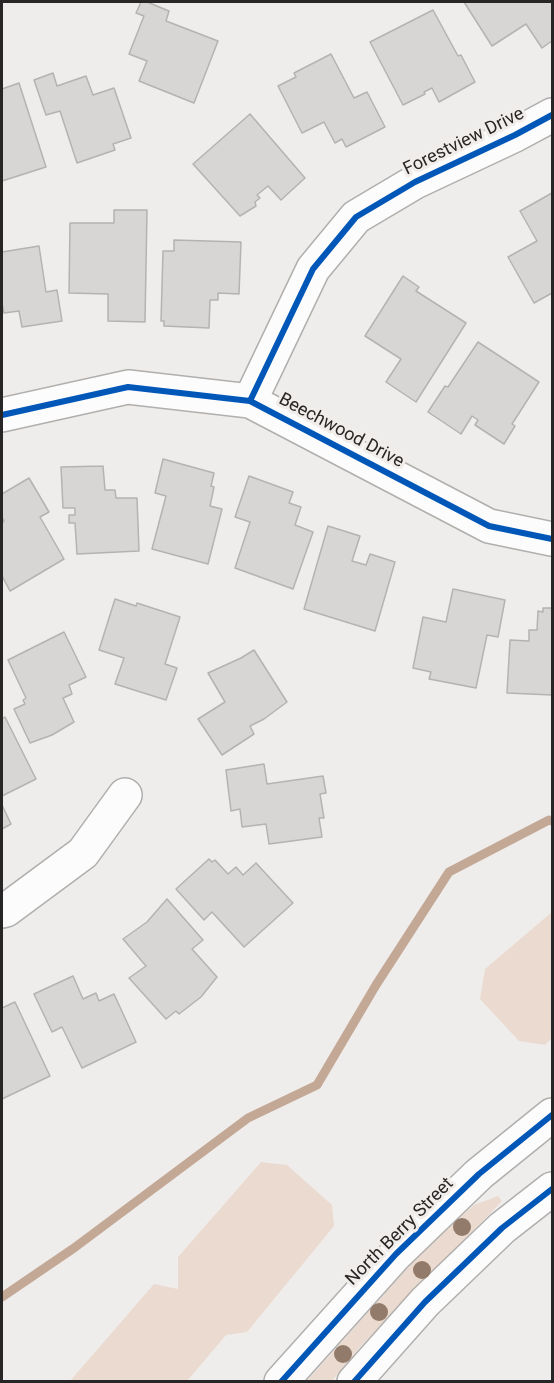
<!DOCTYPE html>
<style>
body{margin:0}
#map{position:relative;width:554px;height:1383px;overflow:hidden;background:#efedeb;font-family:Roboto,sans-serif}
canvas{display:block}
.frame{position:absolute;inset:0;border:3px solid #272525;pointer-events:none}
</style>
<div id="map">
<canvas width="554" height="1383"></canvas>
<div class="frame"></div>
</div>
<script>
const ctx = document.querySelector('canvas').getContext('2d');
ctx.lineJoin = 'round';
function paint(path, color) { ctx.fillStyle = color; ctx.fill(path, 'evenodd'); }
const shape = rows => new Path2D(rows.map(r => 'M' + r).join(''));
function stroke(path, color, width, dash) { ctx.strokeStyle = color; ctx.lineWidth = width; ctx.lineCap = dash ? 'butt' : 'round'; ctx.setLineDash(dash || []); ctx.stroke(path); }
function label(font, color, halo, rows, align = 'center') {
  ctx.font = font + ' Roboto,sans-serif'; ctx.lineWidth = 6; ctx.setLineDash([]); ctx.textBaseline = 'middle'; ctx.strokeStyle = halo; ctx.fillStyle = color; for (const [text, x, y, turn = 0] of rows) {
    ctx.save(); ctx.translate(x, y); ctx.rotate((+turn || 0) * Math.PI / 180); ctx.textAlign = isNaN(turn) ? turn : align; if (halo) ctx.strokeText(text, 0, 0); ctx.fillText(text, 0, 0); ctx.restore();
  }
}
const green = shape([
 [552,912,552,1038,545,1045,519,1041,480,999,485,969],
 [261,1162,287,1165,332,1205,334,1226,247,1332,226,1335,187,1381,70,1381,154,1284,178,1289,178,1257],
 [498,1196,502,1201,358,1349,332,1381,306,1382,422,1252,474,1205]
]);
const stream = shape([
 [2,1297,74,1248,248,1118,317,1085,376,985,449,872,549,820,552,821]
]);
const building = shape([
 [141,2,147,2,169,11,166,21,218,41,194,103,139,81,147,61,129,54,144,16,136,13,141,2],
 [464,2,552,2,552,41,542,48,526,24,492,46,464,2],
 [433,10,458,56,461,55,475,82,439,102,432,88,424,92,425,94,403,105,370,42,433,10],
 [331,54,354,98,367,92,385,127,346,147,342,139,335,143,324,122,302,133,278,86,296,77,294,73,331,54],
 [53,73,57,86,86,76,93,95,114,88,131,138,113,144,115,150,77,163,60,111,46,115,34,80,53,73],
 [19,83,46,167,2,181,2,89,19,83],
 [250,114,305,178,281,200,268,186,257,195,260,198,255,202,256,206,240,216,193,164,250,114],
 [552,193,552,293,534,303,508,257,537,241,520,211,552,193],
 [114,210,147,210,145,322,108,321,108,294,69,293,70,223,114,223,114,210],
 [174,240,241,242,239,294,218,293,218,300,210,300,209,328,164,326,164,321,161,321,163,251,174,251,174,240],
 [39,246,46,292,57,290,62,321,22,327,19,311,4,313,2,304,2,252,39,246],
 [403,276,419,287,416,291,466,323,416,402,386,382,401,359,365,336,403,276],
 [478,342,539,382,512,424,515,426,504,444,475,425,478,420,472,416,461,434,428,412,445,386,448,387,478,342],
 [163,459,214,473,211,486,214,487,210,506,222,509,208,564,152,549,166,496,155,493,163,459],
 [103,466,105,490,115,490,116,498,137,498,139,551,77,554,75,523,69,523,69,515,75,515,75,508,63,508,61,467,103,466],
 [249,476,293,492,289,503,301,507,295,525,313,532,293,589,235,568,250,522,235,517,249,476],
 [29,478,49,512,40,517,64,559,10,591,2,576,2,523,4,521,2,517,2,494,29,478],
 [328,526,360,536,352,561,366,565,370,554,395,562,375,631,304,609,328,526],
 [453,589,505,600,498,637,487,635,476,688,429,679,431,672,413,668,423,617,446,622,453,589],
 [115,599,136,606,137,603,180,617,165,664,177,668,166,700,115,684,124,658,99,650,115,599],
 [543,608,552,608,552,695,507,693,510,640,529,641,529,630,537,630,538,611,543,612,543,608],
 [64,632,86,677,69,685,72,694,63,698,74,722,52,735,30,743,14,709,25,704,23,700,26,698,8,660,64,632],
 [254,650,287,702,264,719,250,726,254,734,222,755,198,719,225,702,208,673,241,658,254,650],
 [5,717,36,779,2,796,2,719,5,717],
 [264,764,267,784,323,776,326,793,320,794,324,818,319,818,322,837,269,844,266,824,242,827,240,809,231,811,226,770,264,764],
 [2,805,11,824,2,829,2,805],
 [209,859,212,862,215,860,228,874,236,867,243,875,256,863,293,903,244,947,212,912,204,920,176,889,209,859],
 [167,899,203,940,192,949,217,977,201,997,179,1014,176,1011,166,1019,129,978,146,966,123,939,147,922,167,899],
 [73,976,83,999,96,993,99,1001,114,994,136,1042,82,1068,62,1027,52,1032,34,994,73,976],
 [15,1002,50,1076,2,1099,2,1008,15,1002]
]);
const minor = shape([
 [250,401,313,269,356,217,415,182,515,135,552,115],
 [2,415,128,387,250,401,489,526,552,539],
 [2,911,6,910,83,853,125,795],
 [281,1382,396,1254,479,1174,552,1115],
 [354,1382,425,1302,502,1228,552,1189]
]);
const cycleway = shape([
 [250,401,313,269,356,217,415,182,515,135,552,115],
 [2,415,128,387,250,401,489,526,552,539],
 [281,1382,396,1254,479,1174,552,1115],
 [354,1382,425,1302,502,1228,552,1189]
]);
const trees = [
 [462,1227],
 [422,1270],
 [379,1312],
 [343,1354]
];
const streetNames = [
 ["Forestview Drive",464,142,-26],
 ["Beechwood Drive",341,431,28],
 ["North Berry Street",400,1232,-45]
];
paint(green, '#ebdacf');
stroke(stream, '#c4a896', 9);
paint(building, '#d7d6d5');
stroke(building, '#b4b3b1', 1.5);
stroke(minor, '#b0afad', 36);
stroke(minor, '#fdfcfc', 33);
stroke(cycleway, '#0057b8', 6);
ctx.fillStyle = '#927b6a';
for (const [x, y] of trees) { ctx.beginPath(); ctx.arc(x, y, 9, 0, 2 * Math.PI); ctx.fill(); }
label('18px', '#272525', '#f0edea', streetNames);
</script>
